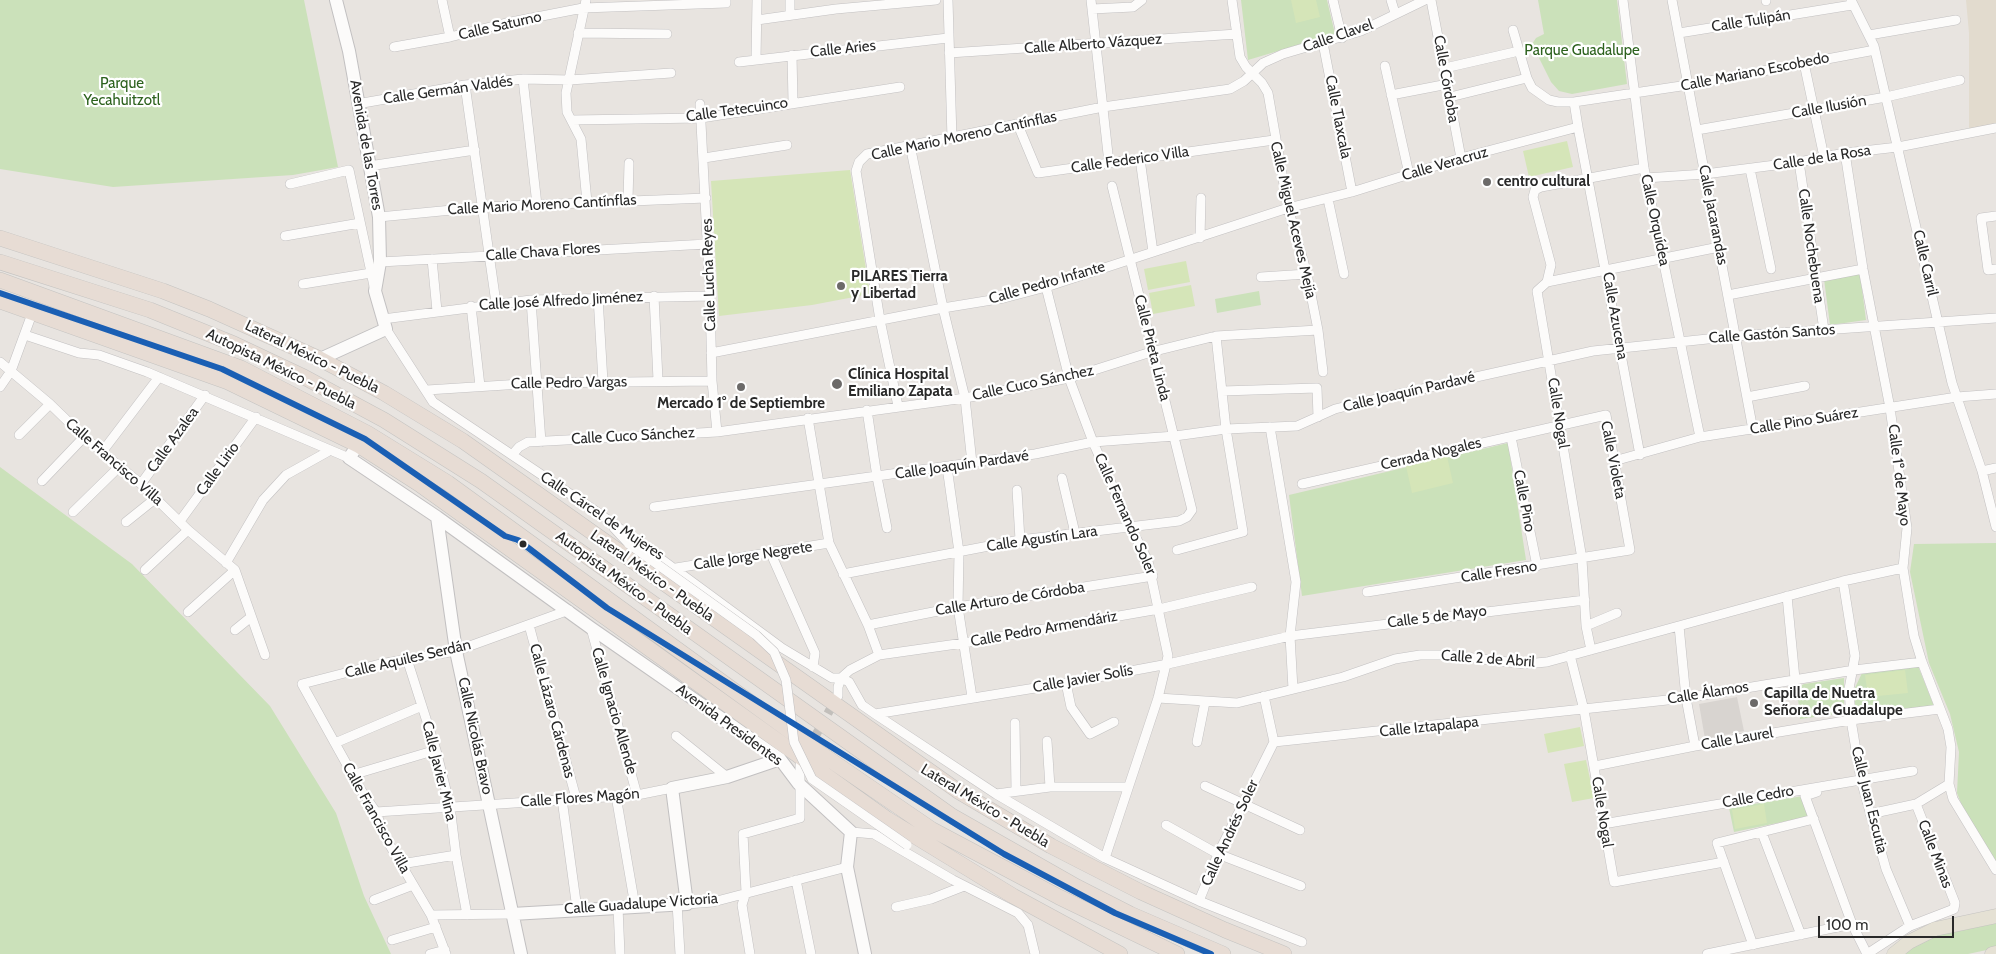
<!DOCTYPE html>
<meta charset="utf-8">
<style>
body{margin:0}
#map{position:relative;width:1996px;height:954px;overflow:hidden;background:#e8e4e0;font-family:Cabin,sans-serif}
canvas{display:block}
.scale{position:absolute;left:1818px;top:916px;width:136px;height:22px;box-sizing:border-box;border:2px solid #292929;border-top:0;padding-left:6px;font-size:15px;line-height:18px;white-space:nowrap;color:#292929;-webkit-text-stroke:4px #fff;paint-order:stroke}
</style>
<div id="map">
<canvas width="1996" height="954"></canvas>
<div class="scale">100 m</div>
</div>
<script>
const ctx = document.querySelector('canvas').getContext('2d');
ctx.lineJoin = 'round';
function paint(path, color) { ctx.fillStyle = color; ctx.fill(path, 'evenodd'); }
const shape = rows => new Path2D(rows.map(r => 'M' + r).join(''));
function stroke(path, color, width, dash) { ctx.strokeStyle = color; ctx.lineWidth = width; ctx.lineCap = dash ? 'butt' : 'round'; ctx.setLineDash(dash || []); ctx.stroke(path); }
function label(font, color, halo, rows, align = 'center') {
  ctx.font = font + ' Cabin,sans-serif'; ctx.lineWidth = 4.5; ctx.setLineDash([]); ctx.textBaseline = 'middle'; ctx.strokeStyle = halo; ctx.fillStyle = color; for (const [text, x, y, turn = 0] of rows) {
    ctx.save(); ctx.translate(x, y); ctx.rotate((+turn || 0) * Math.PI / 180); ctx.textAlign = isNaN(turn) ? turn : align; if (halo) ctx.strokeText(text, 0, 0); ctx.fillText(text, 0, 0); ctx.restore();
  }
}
const education = shape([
 [1966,0,1996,0,1996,124,1969,130,1969,33]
]);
const green = shape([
 [0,0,304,0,338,167,293,175,113,187,0,169],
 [1241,0,1327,0,1335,34,1248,60],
 [1538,0,1617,0,1627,84,1572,94,1559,91,1551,82,1532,44,1536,38,1544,34],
 [1860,274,1866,320,1830,325,1824,279],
 [1259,291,1261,305,1217,313,1215,299],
 [1508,443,1526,560,1302,596,1289,495],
 [0,467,132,564,270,706,336,813,364,896,391,954,0,954],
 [1996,543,1996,861,1964,811,1957,793,1959,752,1950,714,1929,663,1910,572,1914,544],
 [1918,666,1934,706,1857,715,1853,692,1862,673],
 [1844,678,1844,713,1800,719,1797,688,1804,684],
 [1803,796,1811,816,1734,832,1729,808],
 [1996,920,1996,948,1968,954,1904,954,1904,951,1936,933]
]);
const pitch = shape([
 [1291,0,1316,0,1320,17,1296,23],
 [1567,141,1573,167,1529,177,1523,151],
 [850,170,870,294,812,305,719,316,711,181],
 [1186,261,1190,282,1148,290,1144,269],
 [1191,285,1195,306,1153,314,1149,293],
 [1447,456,1453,483,1412,493,1406,466],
 [1905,670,1908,693,1868,697,1865,675],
 [1580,727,1584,746,1548,753,1544,734],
 [1586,760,1594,798,1572,802,1564,764],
 [1764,804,1767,823,1735,829,1732,810]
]);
const plaza = shape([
 [1737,697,1744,731,1705,739,1699,704]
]);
const streetTunnel = shape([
 [808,749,836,699]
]);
const street = shape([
 [442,0,450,37],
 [586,0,566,93,567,112,581,139,587,202],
 [790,0,790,15],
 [948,0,952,139],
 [1091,0,1109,163],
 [1232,0,1240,57,1246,67,1262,83,1268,93,1288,208,1307,274,1318,330,1323,372],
 [1333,0,1342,38],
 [1391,0,1395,13],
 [1431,0,1461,158],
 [1623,0,1644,168,1700,437],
 [1672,0,1753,430],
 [1766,0,1766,1],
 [1851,0,1874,46,1952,383,1982,471,1996,527],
 [1092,9,1133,7,1142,0],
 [757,20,836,9,936,0],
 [1513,30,1527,78,1532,88,1549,100,1558,102,1574,102,1688,85,1875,50],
 [578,33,667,34],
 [1679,33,1852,5],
 [1869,35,1956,20],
 [1323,43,1352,192],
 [394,47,450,37,506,23,583,8,726,3,726,0],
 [949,53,1237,34],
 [792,55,793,102],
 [756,60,757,0],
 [739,62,948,38],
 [1804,63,1824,157],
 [1385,66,1409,174],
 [1445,68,1519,51],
 [523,79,537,205],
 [465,85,496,303],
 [1391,95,1448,84],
 [1450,97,1527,78],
 [357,104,465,85,523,79,570,80,671,73],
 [700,104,710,296,712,381,717,432],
 [572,120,701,118,900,87],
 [1018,125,1038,173,1274,140],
 [1578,127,1640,455],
 [1697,130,1886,97,1960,80],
 [910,145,943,308,965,398,972,463],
 [1845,153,1863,269,1890,408,1907,528,1903,568,1914,636,1922,662,1948,729,1951,747,1949,784,1953,799,1996,870],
 [704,158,787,145],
 [1140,159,1153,252],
 [1799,162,1824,330],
 [369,166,475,150],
 [1750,169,1771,269],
 [1646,178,1705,174,1799,162,1845,153,1898,147,1996,128],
 [290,184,349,170,374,286],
 [1328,199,1344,274],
 [628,200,629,163],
 [1996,216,1981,218,1988,270,1996,269],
 [379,217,483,207,706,198],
 [285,236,360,223],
 [1200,238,1201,198],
 [432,259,437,311],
 [380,262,707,244],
 [1261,277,1307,274],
 [1547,282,1719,247],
 [303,284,371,273],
 [1046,287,1069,378,1093,442,1131,528,1148,561,1168,656,1158,698,1105,858],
 [1728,295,1863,269],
 [654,296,658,380],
 [598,297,603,382],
 [531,300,541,442],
 [471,306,480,386],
 [383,319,531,300,710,296],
 [386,329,433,402,600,514,782,648,832,678,841,678],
 [25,335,79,353,99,355,147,372,349,458],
 [711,353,943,308,1004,298,1046,287,1288,208,1352,192,1461,158,1578,127,1574,102],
 [0,362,50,404,84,437,141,484,188,530,235,570,265,655],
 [0,387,11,371,33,311],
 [427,390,537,383,712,381],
 [1222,391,1317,388,1318,417],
 [1747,397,1805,386],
 [898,406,880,320,856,171,859,162,867,154,1103,107,1230,89,1244,81,1263,63,1283,54,1361,31,1425,0],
 [867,410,877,477,887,528],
 [808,418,829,543,868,625,879,655],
 [1270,427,1296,582,1290,636,1293,689],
 [19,435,50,404],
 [1511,437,1537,566],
 [102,452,159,377],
 [512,455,519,447,528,442,717,432,965,398,1069,378,1151,352,1216,336,1318,330],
 [1614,461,1700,437,1957,397,1996,394],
 [947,467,959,552,958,607,972,697],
 [1982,471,1996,468],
 [1062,478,1075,533],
 [42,481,84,437],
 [141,484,205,395],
 [1302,484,1606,415,1630,550,1367,592],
 [1017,490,1020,540],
 [654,507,1035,454,1093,442,1175,436,1226,429,1297,426,1335,409,1359,403,1593,351,1736,336,1996,318],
 [73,512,119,467],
 [180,521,256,417],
 [126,522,156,498],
 [614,528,629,544],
 [1177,550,1243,532,1226,429,1216,336],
 [771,554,815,653,813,667],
 [226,563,263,500,286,475,329,451],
 [676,568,829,543],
 [145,570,188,530],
 [843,574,1020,540,1179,521,1187,517,1192,510,1112,186],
 [1843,581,1855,656,1849,689,1851,720,1861,780,1886,869,1910,926],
 [1787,596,1795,679],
 [188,612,235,570],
 [529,625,576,798],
 [868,625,958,607,1153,576],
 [1586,626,1617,613],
 [1679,626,1686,698,1695,746],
 [591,628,637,795],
 [235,630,251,617],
 [1591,650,1586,626,1582,559,1537,291,1547,282,1551,265,1533,197,1535,190,1541,187,1644,168],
 [1570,655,1584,710,1614,882,1724,862],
 [407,659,436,750,450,806,456,855,467,915],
 [841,678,849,682,862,705,875,714,996,794,1105,858,1199,901,1302,942],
 [1066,683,1071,707,1090,734,1114,722],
 [838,696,838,687,841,678,850,670,879,655,964,643,1159,609,1252,587],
 [1158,698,1237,703,1343,677,1395,659,1420,655,1448,655,1525,664,1547,662,1843,581,1903,568],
 [875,714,1066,683,1168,664,1290,636,1585,600],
 [1015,723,1016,791],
 [676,736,727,777],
 [1047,741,1050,787],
 [1197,742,1205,702],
 [1274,742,1686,698,1854,670,1922,662],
 [335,743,422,706],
 [1595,766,1695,746,1851,720,1940,709],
 [352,775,436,750],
 [1205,786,1300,830],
 [1817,792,1805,796,1852,924,1867,954],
 [996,794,1050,787,1128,787],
 [616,796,635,906],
 [562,799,577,909],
 [376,812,637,795,672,788],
 [1870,814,1916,804,1949,784],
 [1603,824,1913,771],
 [1166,825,1218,854,1301,886],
 [851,832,874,834,953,880,1018,913,1028,925,1035,954],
 [1762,833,1801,935],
 [401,864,456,855],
 [796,880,811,954],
 [374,900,413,885],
 [1199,901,1218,854,1274,742,1264,696],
 [677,903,680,954],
 [687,904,713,902,847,867],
 [618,907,620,954],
 [896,907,931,899,964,886],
 [431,915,512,914],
 [392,940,436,927],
 [1753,945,1717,843,1814,819],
 [430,954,445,950],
 [446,954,431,915,385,837,376,812,361,790,302,684,380,664,456,651,569,610],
 [750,954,742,905,746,892,743,834,800,818,800,765],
 [1707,954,1852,924],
 [1867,954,1910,926,1954,909,1955,903,1916,804]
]);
const secondary = shape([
 [320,359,386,329,375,291,380,262,379,217,349,51,336,0],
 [358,445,349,458,437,517,591,628,780,759,798,783,851,832,847,867,865,954],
 [437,517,456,651,521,954],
 [512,914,687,904,672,788,727,777,780,759]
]);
const primary = shape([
 [1894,954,1909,942,1935,929,1996,916],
 [1992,954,1996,953]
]);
const highway = shape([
 [0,238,163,291,209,309,320,359,384,393,463,441,958,791,1051,846,1141,892,1225,930,1284,954],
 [0,262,150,310,234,344,304,377,384,420,481,481,952,816,1077,887,1130,914,1223,954],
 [0,280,241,368,367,433,448,483,820,753,931,829,1059,897,1177,954],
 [0,301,228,382,358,445,419,484,887,819,1013,896,1120,954]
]);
const streetBridge = shape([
 [629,544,756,635,774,652,786,680,794,742,812,779,907,845]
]);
const bus1 = shape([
 [0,293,222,369,365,439,505,536,518,540,607,608,1004,854,1115,913,1211,954]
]);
const markers = [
 [1487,182,5,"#6c6a69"],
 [841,286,5,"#6c6a69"],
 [837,384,6,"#6c6a69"],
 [741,387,5,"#6c6a69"],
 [523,544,4.5,"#292929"],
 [1754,703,5,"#6c6a69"]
];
const streetNames = [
 ["Calle Tulipán",1751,21,-9],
 ["Calle Saturno",500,26,-13],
 ["Calle Clavel",1338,36,-19],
 ["Calle Alberto Vázquez",1093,44,-4],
 ["Calle Aries",843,49,-6],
 ["Calle Mariano Escobedo",1755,72,-11],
 ["Calle Córdoba",1446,79,80],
 ["Calle Germán Valdés",448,90,-8],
 ["Calle Ilusión",1829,107,-10],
 ["Calle Tetecuinco",737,110,-8],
 ["Calle Tlaxcala",1338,117,79],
 ["Calle Mario Moreno Cantínflas",964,136,-12],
 ["Avenida de las Torres",366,145,80],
 ["Calle de la Rosa",1822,158,-9],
 ["Calle Federico Villa",1130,160,-8],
 ["Calle Veracruz",1445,164,-16],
 ["Calle Mario Moreno Cantínflas",542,205,-3],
 ["Calle Jacarandas",1713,215,79],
 ["Calle Miguel Aceves Mejía",1293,220,77],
 ["Calle Orquídea",1655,220,78],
 ["Calle Nochebuena",1811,246,82],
 ["Calle Chava Flores",543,252,-4],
 ["Calle Carril",1925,263,77],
 ["Calle Lucha Reyes",709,275,-92],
 ["Calle Pedro Infante",1047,283,-16],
 ["Calle José Alfredo Jiménez",561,301,-3],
 ["Calle Azucena",1615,316,80],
 ["Calle Gastón Santos",1772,334,-4],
 ["Calle Prieta Linda",1152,348,76],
 ["Lateral México - Puebla",312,357,26],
 ["Autopista México - Puebla",281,369,26],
 ["Calle Pedro Vargas",569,383,-1],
 ["Calle Cuco Sánchez",1033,383,-12],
 ["Calle Joaquín Pardavé",1409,392,-13],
 ["Calle Nogal",1558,413,81],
 ["Calle Pino Suárez",1804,421,-9],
 ["Calle Cuco Sánchez",633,436,-3],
 ["Calle Azalea",173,440,-54],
 ["Cerrada Nogales",1431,454,-13],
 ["Calle Violeta",1613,460,79],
 ["Calle Francisco Villa",114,462,41],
 ["Calle Joaquín Pardavé",962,465,-8],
 ["Calle Lirio",218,469,-54],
 ["Calle 1º de Mayo",1899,475,83],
 ["Calle Pino",1524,501,79],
 ["Calle Fernando Soler",1125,514,66],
 ["Calle Cárcel de Mujeres",602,516,34],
 ["Calle Agustín Lara",1042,539,-8],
 ["Calle Jorge Negrete",753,556,-9],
 ["Calle Fresno",1499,572,-9],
 ["Lateral México - Puebla",652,576,35],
 ["Autopista México - Puebla",624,583,36],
 ["Calle Arturo de Córdoba",1010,599,-9],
 ["Calle 5 de Mayo",1437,617,-7],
 ["Calle Pedro Armendáriz",1044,629,-10],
 ["Calle Aquiles Serdán",408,659,-13],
 ["Calle 2 de Abril",1488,659,4],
 ["Calle Javier Solís",1083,679,-10],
 ["Calle Álamos",1708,693,-9],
 ["Calle Lázaro Cárdenas",552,711,75],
 ["Calle Ignacio Allende",614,711,74],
 ["Avenida Presidentes",729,725,36],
 ["Calle Iztapalapa",1429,727,-6],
 ["Calle Nicolás Bravo",475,736,78],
 ["Calle Laurel",1737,739,-10],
 ["Calle Javier Mina",439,771,76],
 ["Calle Cedro",1758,797,-10],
 ["Calle Flores Magón",580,798,-4],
 ["Calle Juan Escutia",1869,800,76],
 ["Lateral México - Puebla",985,806,31],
 ["Calle Nogal",1602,812,81],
 ["Calle Francisco Villa",376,818,61],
 ["Calle Andrés Soler",1230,833,-65],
 ["Calle Minas",1935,854,69],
 ["Calle Guadalupe Victoria",641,904,-4]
];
const parkNames = [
 ["Parque Guadalupe",1582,51],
 ["Parque",122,84],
 ["Yecahuitzotl",122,101]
];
const poiNames = [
 ["centro cultural",1497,182],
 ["PILARES Tierra",851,277],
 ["y Libertad",851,294],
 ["Clínica Hospital",848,375],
 ["Emiliano Zapata",848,392],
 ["Mercado 1° de Septiembre",741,404,"center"],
 ["Capilla de Nuetra",1764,694],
 ["Señora de Guadalupe",1764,711]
];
paint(education, '#e2dbce');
paint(green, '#cbe1ba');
paint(pitch, '#d5e5b8');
paint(plaza, '#d8d4d0');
stroke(streetTunnel, '#c2bfbb', 9, [9, 4.5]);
stroke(street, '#c2c0c1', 10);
stroke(secondary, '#c2c0c1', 14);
stroke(primary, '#c4c3c1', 15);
stroke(highway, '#c4c3c1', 16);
stroke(street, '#fcfbfa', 9);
stroke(secondary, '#fcfbfa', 12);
stroke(primary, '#e5e1d4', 14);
stroke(highway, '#e7dcd4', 15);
stroke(streetBridge, '#c2c0c1', 10, []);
stroke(streetBridge, '#fcfbfa', 9);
stroke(bus1, '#1a5fb4', 6);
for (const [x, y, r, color] of markers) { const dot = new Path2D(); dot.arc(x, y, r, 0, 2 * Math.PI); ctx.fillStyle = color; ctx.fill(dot); stroke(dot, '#fff', 2); }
label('15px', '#292929', '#fff', streetNames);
label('15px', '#2d621e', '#fff', parkNames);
label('bold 15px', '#292929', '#fff', poiNames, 'left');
</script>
